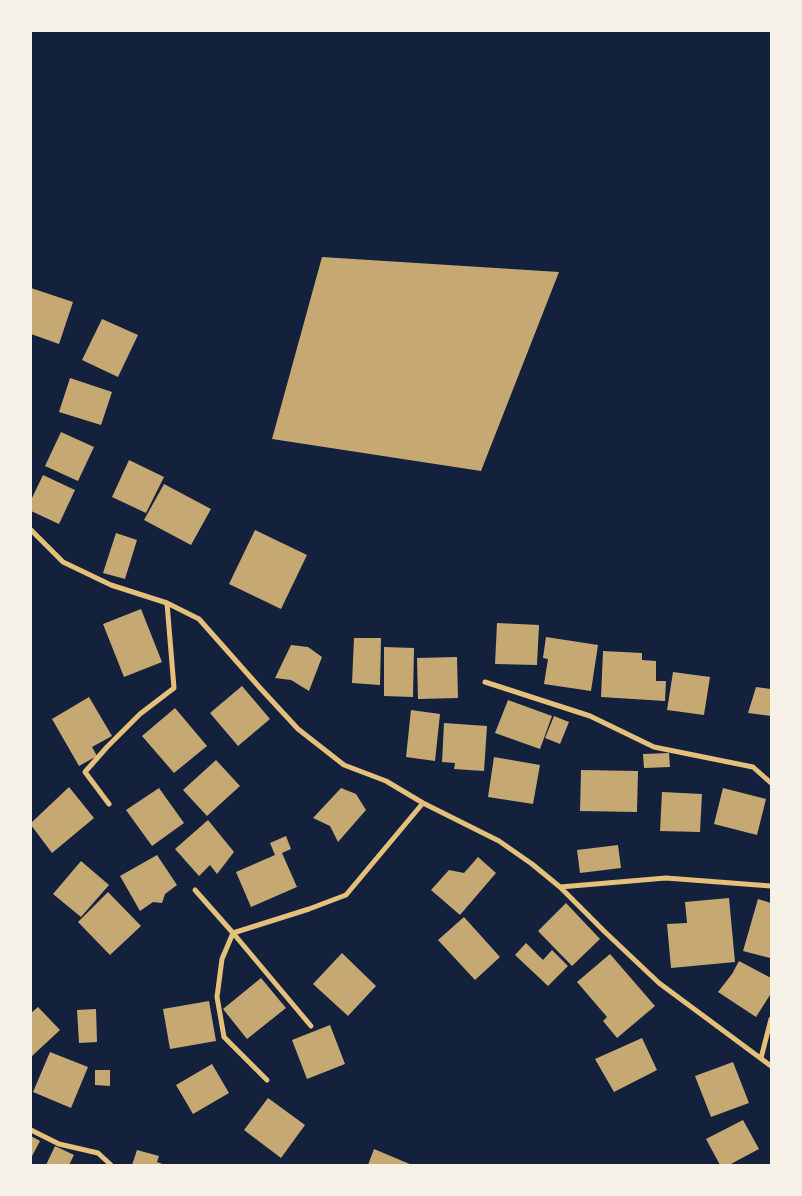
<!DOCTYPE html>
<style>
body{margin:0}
#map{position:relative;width:802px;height:1196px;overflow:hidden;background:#14213d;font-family:Raleway,sans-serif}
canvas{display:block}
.frame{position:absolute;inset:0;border:32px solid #f6f1e7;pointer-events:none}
</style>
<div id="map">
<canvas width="802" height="1196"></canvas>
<div class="frame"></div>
</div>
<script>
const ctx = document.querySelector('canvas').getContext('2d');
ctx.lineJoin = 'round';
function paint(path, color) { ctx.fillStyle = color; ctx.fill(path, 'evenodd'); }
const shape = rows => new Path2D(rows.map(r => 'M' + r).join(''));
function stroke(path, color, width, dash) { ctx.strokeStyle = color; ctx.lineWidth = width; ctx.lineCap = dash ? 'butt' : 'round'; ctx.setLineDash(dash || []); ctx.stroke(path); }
const building = shape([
 [322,257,559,272,481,471,272,439],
 [31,288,73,302,59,344,31,334],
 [102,319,138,335,118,377,82,360],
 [70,378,112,392,101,425,59,412],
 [61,432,94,447,78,481,45,466],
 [129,460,164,477,146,513,112,497],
 [43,475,75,490,59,524,31,511,31,500],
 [164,484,211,509,191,545,144,520],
 [255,530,307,555,281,609,229,584],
 [116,533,137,540,125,579,103,573],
 [141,609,162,662,124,677,103,624],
 [497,623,539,625,537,665,495,664],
 [546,637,598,645,591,691,544,684,548,659,543,658],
 [354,638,381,638,380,685,352,683],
 [291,645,308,647,322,657,309,691,291,680,275,678],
 [384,647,414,648,413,697,384,696],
 [603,651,642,653,642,660,656,661,656,681,666,681,665,701,601,697],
 [457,657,458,698,418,699,417,658],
 [673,672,710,677,704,715,667,710],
 [242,686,270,719,238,746,210,713],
 [756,687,771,689,771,716,748,713],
 [89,697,112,736,92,747,97,756,79,766,52,719],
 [508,700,552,716,540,749,495,733],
 [175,708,207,746,174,773,142,736],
 [411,710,440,714,435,761,406,757],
 [554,716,569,722,560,744,545,738],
 [444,723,487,726,484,771,454,769,455,763,442,762],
 [669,753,670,767,644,768,643,754],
 [494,757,540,765,533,804,488,797],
 [216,760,240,786,207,816,183,790],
 [581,770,638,771,637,812,580,811],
 [69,787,94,818,52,853,31,825,31,823],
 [159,788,184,823,152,846,126,810],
 [341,788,356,794,366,810,338,842,330,826,313,818],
 [723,788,766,799,757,835,714,824],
 [662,792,702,794,700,832,660,831],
 [208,820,234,852,217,874,210,865,199,876,175,849],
 [286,836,291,849,282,853,297,887,251,907,236,872,275,855,270,843],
 [618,845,621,868,580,873,577,850],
 [157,855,177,885,165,894,162,903,153,902,140,911,120,876],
 [478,857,496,873,460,915,431,890,449,870,464,873],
 [81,861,109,885,81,917,53,894],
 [108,892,141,926,110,955,78,922],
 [729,898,735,962,671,968,667,924,687,923,685,902],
 [758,899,771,903,770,958,743,951],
 [566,903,600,939,572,966,538,931],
 [464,917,500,957,475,980,438,940],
 [526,943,543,960,552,950,568,966,548,986,515,955],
 [342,953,376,986,348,1016,313,984],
 [610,954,655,1006,617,1038,603,1021,607,1017,577,982],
 [739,961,771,978,771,991,770,995,756,1017,718,992,732,974],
 [261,978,286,1008,247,1039,223,1009],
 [209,1001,216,1041,170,1049,163,1009],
 [38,1007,60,1030,31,1057,31,1013],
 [96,1009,97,1042,79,1043,77,1010],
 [330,1025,345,1064,307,1079,292,1040],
 [642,1038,657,1070,614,1092,595,1059],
 [50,1052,88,1067,71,1108,33,1092],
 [733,1062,749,1103,711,1117,695,1076],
 [212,1064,229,1093,193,1114,176,1085],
 [95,1070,110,1070,110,1086,95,1085],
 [268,1098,305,1125,281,1158,244,1130],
 [743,1120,759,1149,729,1165,720,1165,706,1139],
 [31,1136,40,1141,31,1158],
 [55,1146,74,1155,69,1165,46,1165],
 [374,1149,412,1165,368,1165],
 [137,1150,159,1156,157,1162,165,1165,132,1165]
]);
const minor = shape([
 [31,530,63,562,111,585,167,603,199,619,261,689,298,729,344,765,386,781,423,803,499,841,532,864,560,887,605,932,659,983,771,1066],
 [485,682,590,716,654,747,753,767,771,783],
 [109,804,85,772,107,747,140,714,174,688,167,603],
 [560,887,666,878,771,886],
 [195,890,233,933,311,1026],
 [761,1058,771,1019],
 [267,1080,224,1037,217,997,222,959,233,933,309,909,346,895,423,803],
 [31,1130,59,1144,98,1153,111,1165]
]);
paint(building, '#c6a872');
stroke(minor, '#e5c07b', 5);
</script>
